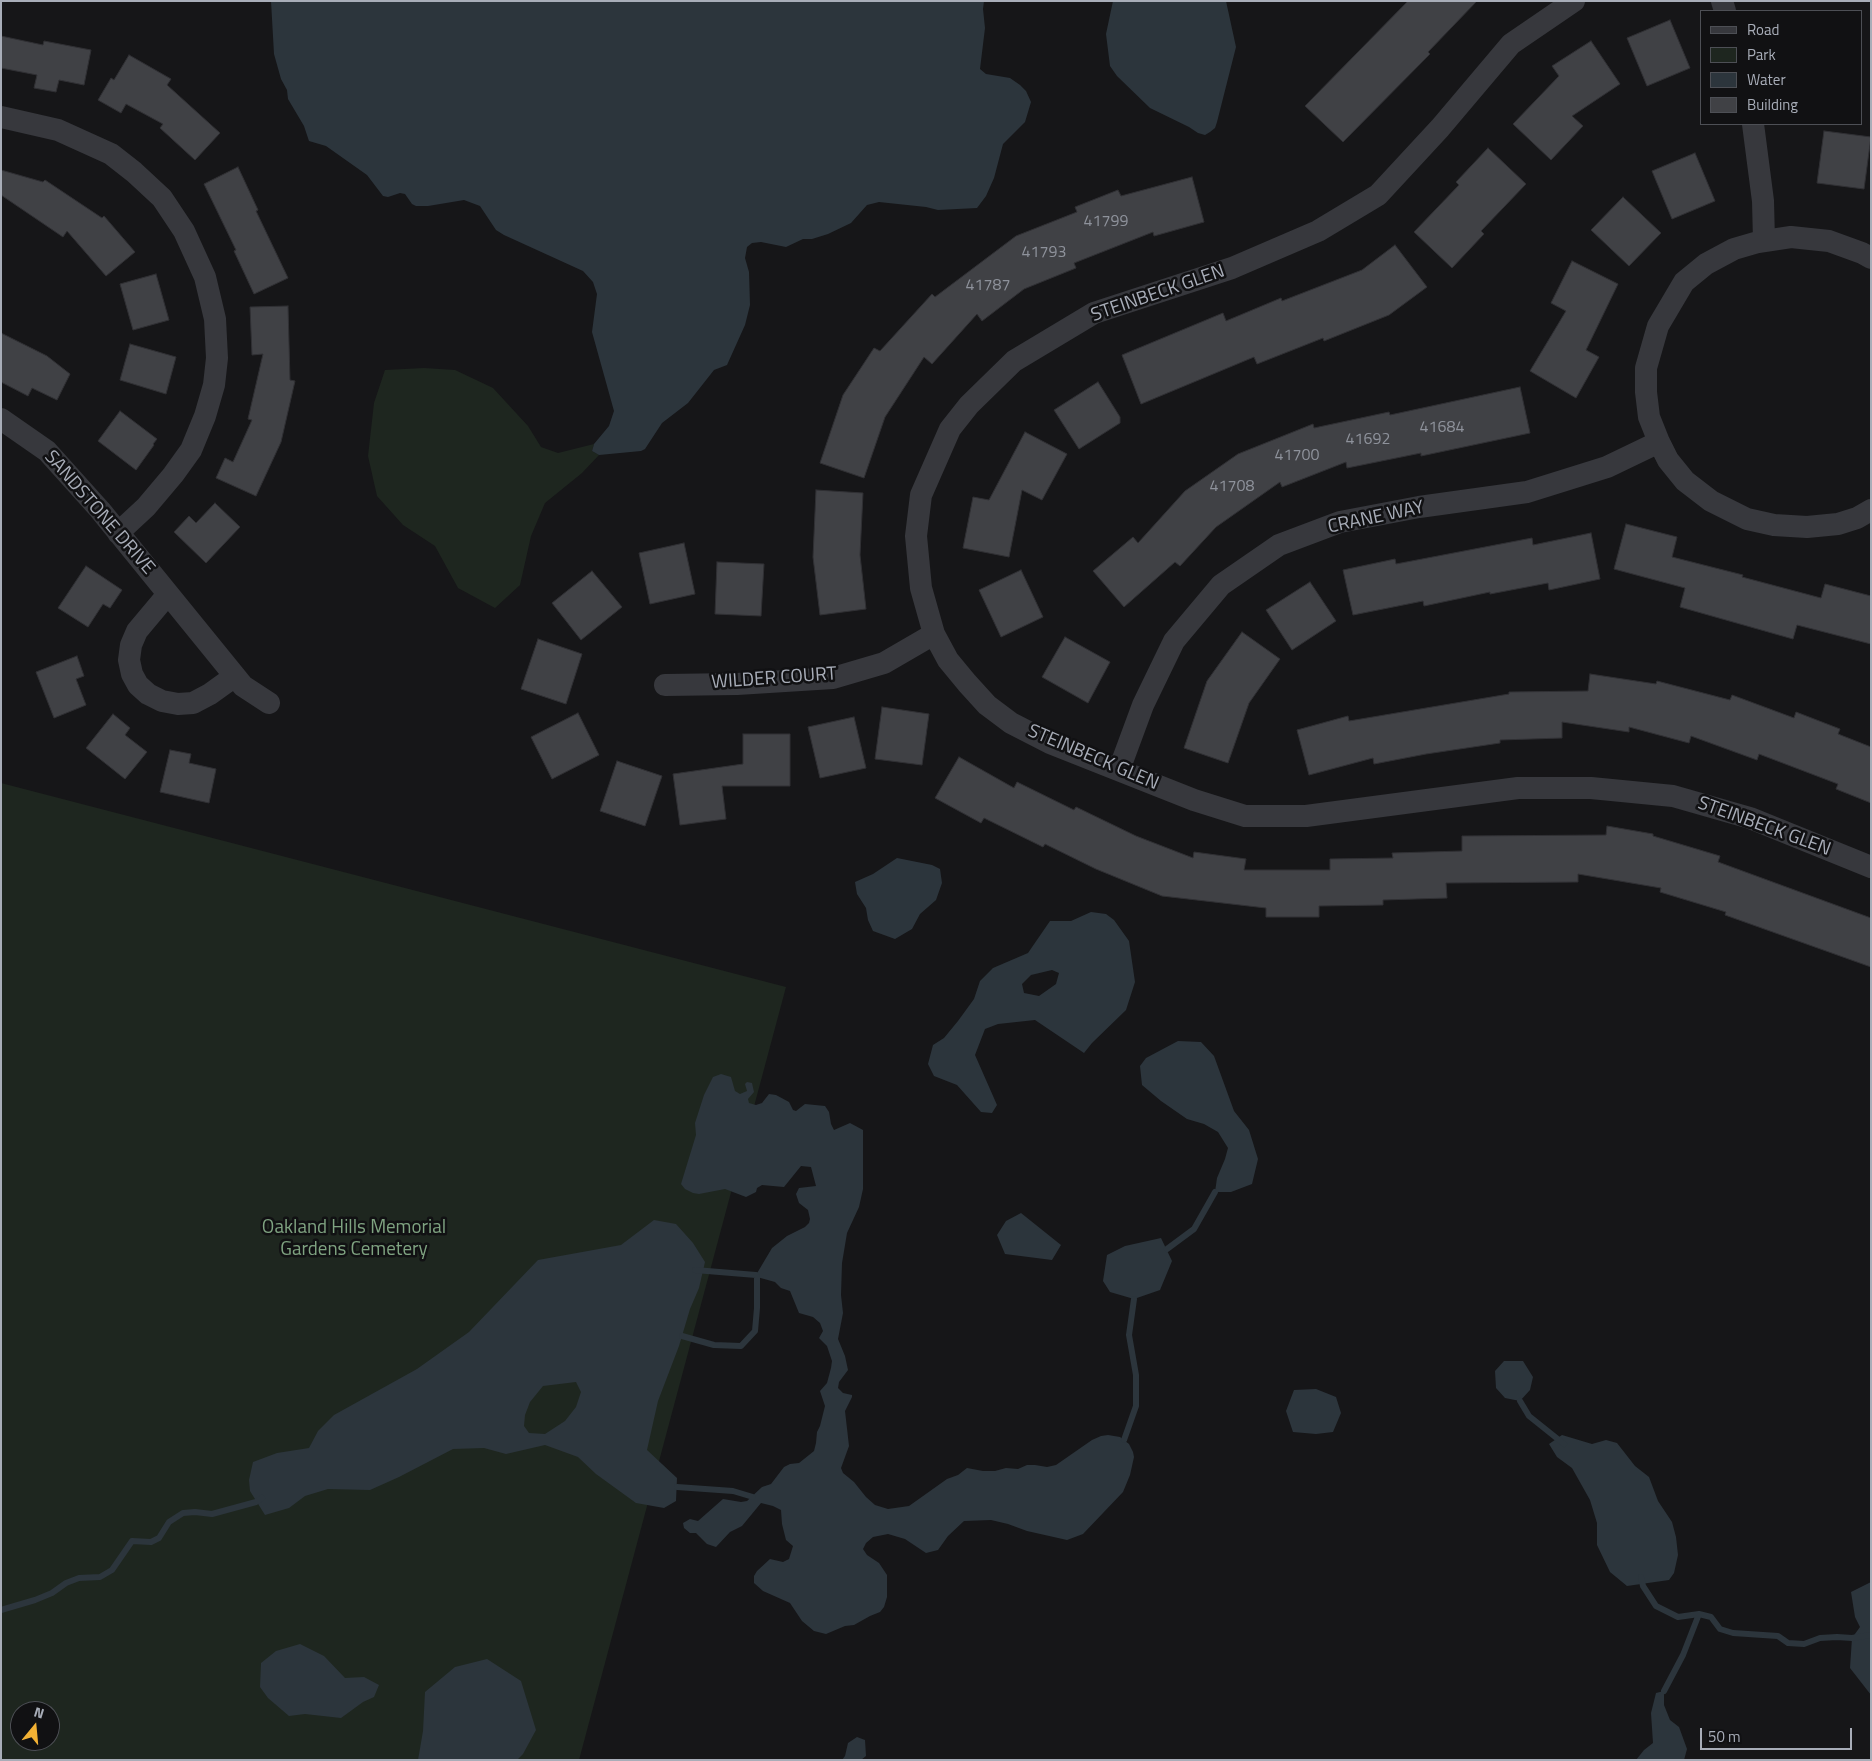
<!DOCTYPE html>
<style>
body{margin:0}
#map{position:relative;width:1872px;height:1761px;overflow:hidden;background:#161618;font-family:"Titillium Web",sans-serif}
canvas{display:block}
.frame{position:absolute;inset:0;border:2px solid #a8adb8;pointer-events:none}
.legend{position:absolute;left:1700px;top:10px;width:162px;height:115px;box-sizing:border-box;background:#111113;border:1px solid #4d4f55;margin:0;padding:6px 9px;list-style:none;font-size:15px;color:#a8adb8}
.legend li{display:flex;align-items:center;gap:10px;height:25px}
.legend b{width:25px;border:1px solid #4d4f55}
.north{position:absolute;left:10px;top:1701px;width:50px;height:50px;box-sizing:border-box;background:#111113;border:1px solid #4d4f55;border-radius:50%;rotate:17deg;font-size:14px;font-weight:700;line-height:20px;text-align:center;color:#a8adb8}
.north::after{content:'';display:block;margin:auto;width:18px;height:22px;background:#f2b134;clip-path:polygon(50% 0,100% 100%,50% 72%,0 100%)}
.scale{position:absolute;left:1700px;top:1728px;width:152px;height:22px;box-sizing:border-box;border:2px solid #a8adb8;border-top:0;padding-left:6px;font-size:15px;line-height:18px;white-space:nowrap;color:#a8adb8;-webkit-text-stroke:4px #111113;paint-order:stroke}
</style>
<div id="map">
<canvas width="1872" height="1761"></canvas>
<div class="frame"></div>
<ul class="legend">
<li><b style="height:6px;background:#37383d"></b>Road</li>
<li><b style="height:14px;background:#1e261f"></b>Park</li>
<li><b style="height:14px;background:#2c353c"></b>Water</li>
<li><b style="height:14px;background:#404145"></b>Building</li>
</ul>
<div class="north">N</div>
<div class="scale">50 m</div>
</div>
<script>
const ctx = document.querySelector('canvas').getContext('2d');
ctx.lineJoin = 'round';
function paint(path, color) { ctx.fillStyle = color; ctx.fill(path, 'evenodd'); }
const shape = rows => new Path2D(rows.map(r => 'M' + r).join(''));
function stroke(path, color, width, dash) { ctx.strokeStyle = color; ctx.lineWidth = width; ctx.lineCap = dash ? 'butt' : 'round'; ctx.setLineDash(dash || []); ctx.stroke(path); }
function label(font, color, halo, rows, align = 'center') {
  ctx.font = font + ' "Titillium Web",sans-serif'; ctx.lineWidth = 5; ctx.setLineDash([]); ctx.textBaseline = 'middle'; ctx.strokeStyle = halo; ctx.fillStyle = color; for (const [text, x, y, turn = 0] of rows) {
    ctx.save(); ctx.translate(x, y); ctx.rotate((+turn || 0) * Math.PI / 180); ctx.textAlign = isNaN(turn) ? turn : align; if (halo) ctx.strokeText(text, 0, 0); ctx.fillText(text, 0, 0); ctx.restore();
  }
}
const green = shape([
 [424,368,455,370,493,388,528,426,541,447,558,453,594,444,592,451,599,455,582,473,545,503,531,536,520,585,495,608,458,588,435,546,403,525,377,496,368,456,374,403,385,370],
 [1,783,786,987,579,1760,1,1760],
 [20,1711,50,1711,50,1741,20,1741]
]);
const water = shape([
 [271,1,984,1,983,9,985,28,980,69,986,74,1010,78,1020,85,1026,91,1031,102,1025,122,1003,144,994,178,986,196,977,208,938,210,926,207,879,202,867,205,851,223,828,234,812,239,803,239,786,247,761,242,752,243,747,247,745,258,749,272,750,305,745,325,727,365,714,370,688,403,662,423,645,449,641,451,599,455,592,451,594,444,609,426,614,411,592,332,597,294,593,282,583,271,504,235,496,230,480,206,464,200,428,206,416,206,412,204,405,194,400,193,388,197,383,196,367,175,326,146,309,141,304,126,288,99,287,90,281,79,274,54],
 [1113,1,1226,1,1236,47,1217,122,1215,128,1210,132,1205,135,1198,133,1189,127,1150,108,1117,76,1110,66,1106,34],
 [897,858,932,865,940,869,942,883,936,900,920,914,912,929,895,939,873,931,868,920,866,908,857,894,855,882,873,874],
 [1091,912,1106,914,1114,920,1129,941,1135,982,1126,1010,1092,1043,1084,1053,1035,1020,998,1024,985,1029,975,1055,997,1105,992,1113,981,1112,957,1085,934,1076,928,1064,933,1045,944,1038,958,1021,974,999,980,981,993,968,1028,953,1050,921,1071,921],
 [1052,970,1059,973,1056,984,1039,996,1024,993,1022,984,1031,975],
 [1178,1041,1201,1042,1214,1056,1234,1111,1249,1130,1258,1159,1252,1184,1231,1192,1215,1192,1217,1178,1225,1159,1228,1148,1218,1132,1204,1124,1187,1119,1161,1101,1142,1085,1140,1066,1146,1058],
 [721,1074,731,1077,735,1091,740,1094,747,1091,745,1084,747,1082,752,1083,754,1092,748,1099,749,1103,756,1105,762,1103,769,1094,776,1095,789,1102,793,1110,796,1111,805,1104,825,1106,829,1112,831,1124,834,1130,850,1123,863,1130,863,1189,859,1207,847,1233,842,1263,841,1295,843,1313,838,1339,845,1356,848,1370,839,1382,838,1388,843,1393,852,1395,852,1397,845,1411,849,1446,841,1468,843,1473,854,1482,866,1497,875,1505,888,1509,909,1506,947,1479,958,1475,967,1468,983,1471,995,1471,1006,1468,1018,1469,1027,1465,1035,1465,1047,1467,1056,1465,1092,1440,1101,1436,1108,1435,1120,1437,1129,1444,1133,1452,1134,1457,1130,1475,1123,1492,1083,1534,1067,1540,1027,1531,1008,1524,991,1520,964,1521,948,1536,938,1550,926,1553,905,1539,888,1534,873,1537,866,1543,863,1549,867,1555,879,1563,887,1575,887,1597,884,1607,880,1612,870,1616,854,1625,845,1626,826,1634,814,1631,802,1621,790,1603,763,1591,754,1583,754,1576,757,1571,770,1559,783,1562,789,1559,793,1546,786,1540,782,1524,781,1510,773,1506,761,1503,742,1526,730,1532,716,1547,707,1544,696,1533,690,1533,684,1528,683,1523,690,1519,698,1521,723,1499,741,1502,747,1501,762,1487,771,1484,784,1467,790,1464,799,1463,814,1451,816,1443,817,1432,820,1426,825,1406,820,1391,827,1383,831,1368,832,1361,827,1346,819,1338,823,1331,820,1323,813,1317,799,1313,790,1291,781,1288,775,1282,757,1277,756,1275,772,1248,787,1236,805,1227,809,1223,810,1219,808,1210,799,1203,796,1194,799,1188,816,1186,811,1167,801,1166,784,1187,762,1185,757,1188,756,1192,746,1197,725,1189,699,1194,693,1193,685,1189,681,1184,696,1135,695,1123,704,1095,713,1077],
 [1021,1213,1061,1245,1052,1260,1005,1254,997,1235,1006,1221],
 [654,1220,676,1224,693,1243,705,1262,699,1288,690,1309,679,1346,658,1401,647,1450,677,1478,676,1501,664,1508,636,1503,596,1474,578,1457,545,1445,506,1454,484,1448,453,1449,399,1477,370,1490,328,1489,305,1496,289,1508,265,1515,250,1491,249,1480,253,1462,277,1453,309,1448,318,1431,334,1415,417,1369,469,1332,538,1260,621,1245],
 [576,1382,581,1392,576,1407,565,1421,545,1434,529,1433,524,1426,525,1415,530,1402,543,1386],
 [1161,1238,1172,1261,1160,1290,1134,1299,1110,1292,1103,1281,1107,1255,1125,1246],
 [1504,1361,1523,1361,1533,1377,1530,1390,1520,1401,1505,1398,1496,1388,1495,1371],
 [1316,1389,1336,1397,1341,1413,1333,1432,1316,1434,1293,1432,1286,1411,1294,1390],
 [1562,1435,1592,1444,1606,1440,1617,1443,1635,1466,1649,1477,1658,1501,1672,1522,1676,1537,1678,1555,1674,1573,1669,1580,1627,1586,1610,1572,1597,1545,1597,1523,1590,1500,1572,1468,1557,1457,1549,1444],
 [1871,1582,1871,1695,1850,1668,1852,1638,1860,1627,1855,1617,1851,1592],
 [300,1644,324,1656,345,1678,364,1677,379,1685,374,1697,363,1702,341,1718,305,1714,289,1716,268,1698,260,1687,261,1663,276,1651],
 [487,1659,521,1681,536,1730,523,1754,517,1760,418,1760,423,1731,425,1692,455,1667],
 [1664,1691,1664,1705,1670,1720,1679,1727,1687,1749,1684,1760,1636,1760,1644,1750,1653,1743,1651,1713,1656,1693],
 [857,1737,865,1740,866,1756,861,1760,842,1760,845,1756,848,1743]
]);
const stream = shape([
 [1167,1249,1194,1229,1215,1192],
 [695,1270,756,1275],
 [682,1336,714,1345,741,1346,755,1331,757,1308,757,1277],
 [1520,1401,1529,1416,1564,1444],
 [1124,1440,1136,1406,1136,1375,1129,1335,1134,1299],
 [677,1487,733,1491,753,1497],
 [1641,1577,1643,1586,1656,1606,1678,1617,1699,1614,1711,1617,1720,1629,1733,1633,1778,1636,1788,1643,1804,1644,1820,1638,1837,1637,1852,1638,1871,1635],
 [1,1610,35,1600,52,1593,66,1583,79,1578,100,1577,112,1570,132,1541,151,1542,159,1538,169,1522,183,1513,195,1512,212,1514,256,1502,262,1498],
 [1664,1691,1683,1655,1699,1614]
]);
const building = shape([
 [1408,1,1477,1,1428,52,1430,54,1343,142,1305,106,1408,1],
 [1670,20,1690,68,1647,86,1627,38,1670,20],
 [1,36,43,45,44,41,91,50,84,85,59,80,56,92,34,88,37,75,1,68,1,36],
 [1591,41,1620,84,1572,116,1583,126,1551,160,1513,124,1559,76,1552,66,1591,41],
 [129,55,171,79,167,85,220,133,195,160,160,128,163,124,126,104,121,113,98,100,111,78,114,80,129,55],
 [1824,131,1871,137,1864,189,1817,183,1824,131],
 [1488,148,1526,184,1481,231,1484,234,1452,268,1414,232,1459,185,1456,182,1488,148],
 [1695,153,1715,201,1672,219,1652,171,1695,153],
 [238,167,258,210,256,211,288,278,254,294,234,251,236,250,204,184,238,167],
 [1,170,43,182,45,180,102,218,104,216,135,252,106,276,67,231,63,237,1,195,1,170],
 [1192,177,1204,222,1154,236,1153,232,1074,263,1076,268,1024,289,982,321,977,314,932,364,924,357,885,417,864,478,820,463,843,395,874,348,880,351,932,294,935,297,1016,236,1077,212,1075,207,1118,190,1121,196,1192,177],
 [1623,197,1661,233,1629,266,1591,230,1623,197],
 [1395,245,1427,287,1389,315,1324,341,1323,338,1257,364,1254,357,1141,404,1122,355,1223,313,1226,321,1281,298,1282,301,1362,270,1395,245],
 [1572,261,1618,284,1586,350,1599,357,1576,398,1530,371,1566,311,1551,303,1572,261],
 [156,274,169,320,133,330,120,284,156,274],
 [288,306,290,380,295,381,281,442,256,496,216,478,225,458,233,462,252,420,248,419,263,354,252,355,250,307,288,306],
 [1,333,47,356,70,374,57,400,32,388,28,396,1,382,1,333],
 [130,344,176,357,166,394,120,380,130,344],
 [1098,382,1120,417,1120,423,1079,449,1054,410,1098,382],
 [1520,387,1530,433,1421,456,1421,453,1347,468,1346,462,1282,487,1280,482,1216,527,1180,566,1175,562,1124,607,1093,571,1133,537,1138,543,1185,491,1238,454,1313,424,1314,428,1389,412,1390,415,1520,387],
 [120,411,157,439,153,444,154,445,136,470,98,441,120,411],
 [1025,432,1067,454,1042,500,1022,490,1009,557,963,548,973,497,989,500,1025,432],
 [816,490,863,493,860,555,866,609,820,615,813,557,816,490],
 [215,503,240,527,206,563,174,532,189,516,196,523,215,503],
 [1626,524,1677,537,1672,557,1743,575,1742,577,1821,598,1825,584,1871,596,1871,644,1797,625,1793,639,1680,607,1685,588,1614,569,1626,524],
 [1591,533,1600,579,1549,590,1548,583,1490,594,1490,592,1424,606,1423,601,1353,615,1343,570,1395,559,1396,564,1532,538,1533,545,1591,533],
 [684,543,695,594,650,604,639,553,684,543],
 [717,562,764,564,761,616,715,614,717,562],
 [86,566,122,590,110,608,103,604,88,627,58,608,86,566],
 [1021,570,1043,617,1001,637,979,590,1021,570],
 [592,571,622,607,581,640,552,603,592,571],
 [1310,582,1336,621,1292,650,1266,610,1310,582],
 [1242,632,1280,659,1249,703,1228,763,1184,748,1207,681,1242,632],
 [1065,637,1110,662,1088,703,1042,677,1065,637],
 [538,639,582,654,566,704,521,689,538,639],
 [77,656,84,676,76,679,86,705,54,718,36,672,77,656],
 [1590,674,1656,684,1657,681,1730,700,1732,695,1794,718,1796,712,1840,729,1838,734,1871,747,1871,803,1836,789,1838,784,1759,754,1757,760,1691,736,1689,743,1629,727,1629,732,1562,722,1562,738,1500,740,1500,743,1426,754,1374,764,1373,758,1309,775,1297,730,1348,716,1349,721,1509,694,1509,692,1588,691,1590,674],
 [882,707,929,714,922,765,875,759,882,707],
 [578,713,599,755,552,779,531,737,578,713],
 [113,714,130,728,125,735,147,752,125,779,86,748,113,714],
 [854,717,866,768,820,778,808,727,854,717],
 [743,734,790,734,790,786,722,786,726,819,680,825,673,774,743,764,743,734],
 [170,750,191,754,189,763,216,769,209,803,160,792,170,750],
 [959,757,1014,788,1017,782,1074,810,1076,807,1136,836,1193,858,1194,852,1246,859,1244,870,1330,870,1330,859,1393,858,1392,853,1462,851,1462,836,1606,835,1607,826,1653,834,1653,836,1720,856,1718,862,1871,918,1871,967,1725,915,1726,912,1660,892,1661,888,1578,874,1578,882,1446,883,1447,898,1383,900,1383,905,1319,906,1319,917,1266,917,1266,908,1162,896,1096,869,1045,844,1043,847,984,818,981,823,935,798,959,757],
 [617,761,662,776,645,826,600,811,617,761]
]);
const minor = shape([
 [1574,1,1511,44,1440,128,1378,195,1318,231,1232,268,1094,313,1014,361,969,405,950,429,921,495,916,536,921,588,934,634,948,660,967,683,987,705,1011,723,1050,743,1194,800,1245,816,1306,816,1518,788,1591,788,1673,796,1750,818,1871,867],
 [1722,1,1725,11],
 [1,117,58,130,111,154,134,172,162,198,184,231,205,277,215,319,217,358,214,385,205,416,191,450,173,475,146,507,118,533],
 [1753,124,1763,201,1764,241],
 [1871,258,1862,253,1829,241,1791,237,1758,242,1734,249,1706,264,1684,282,1658,326,1646,368,1646,392,1649,417,1659,442,1668,460,1685,481,1711,501,1747,519,1774,525,1807,527,1838,524,1857,518,1871,510],
 [1,419,47,451,100,510,243,686,269,703],
 [168,594,137,631,131,645,129,660,132,674,138,685,148,694,162,701,178,704,193,703,210,694,235,676],
 [665,685,737,684,833,678,884,663,934,634],
 [1119,770,1143,705,1174,641,1221,585,1279,545,1340,522,1419,507,1527,492,1607,467,1659,442]
]);
const numberNames = [
 ["41799",1106,222],
 ["41793",1044,253],
 ["41787",988,286],
 ["41684",1442,428],
 ["41692",1368,440],
 ["41700",1297,456],
 ["41708",1232,487]
];
const streetNames = [
 ["STEINBECK GLEN",1158,294,-19],
 ["SANDSTONE DRIVE",99,513,49],
 ["CRANE WAY",1376,518,-12],
 ["WILDER COURT",774,679,-4],
 ["STEINBECK GLEN",1093,758,23],
 ["STEINBECK GLEN",1764,827,20]
];
const parkNames = [
 ["Oakland Hills Memorial",354,1228],
 ["Gardens Cemetery",354,1250]
];
paint(green, '#1e261f');
paint(water, '#2c353c');
stroke(stream, '#2c353c', 6);
paint(building, '#404145');
stroke(building, '#303034', 1);
stroke(minor, '#37383d', 22);
label('16px', '#8e929b', null, numberNames);
label('19px', '#a8adb8', '#111113', streetNames);
label('19px', '#7fa381', '#111113', parkNames);
</script>
